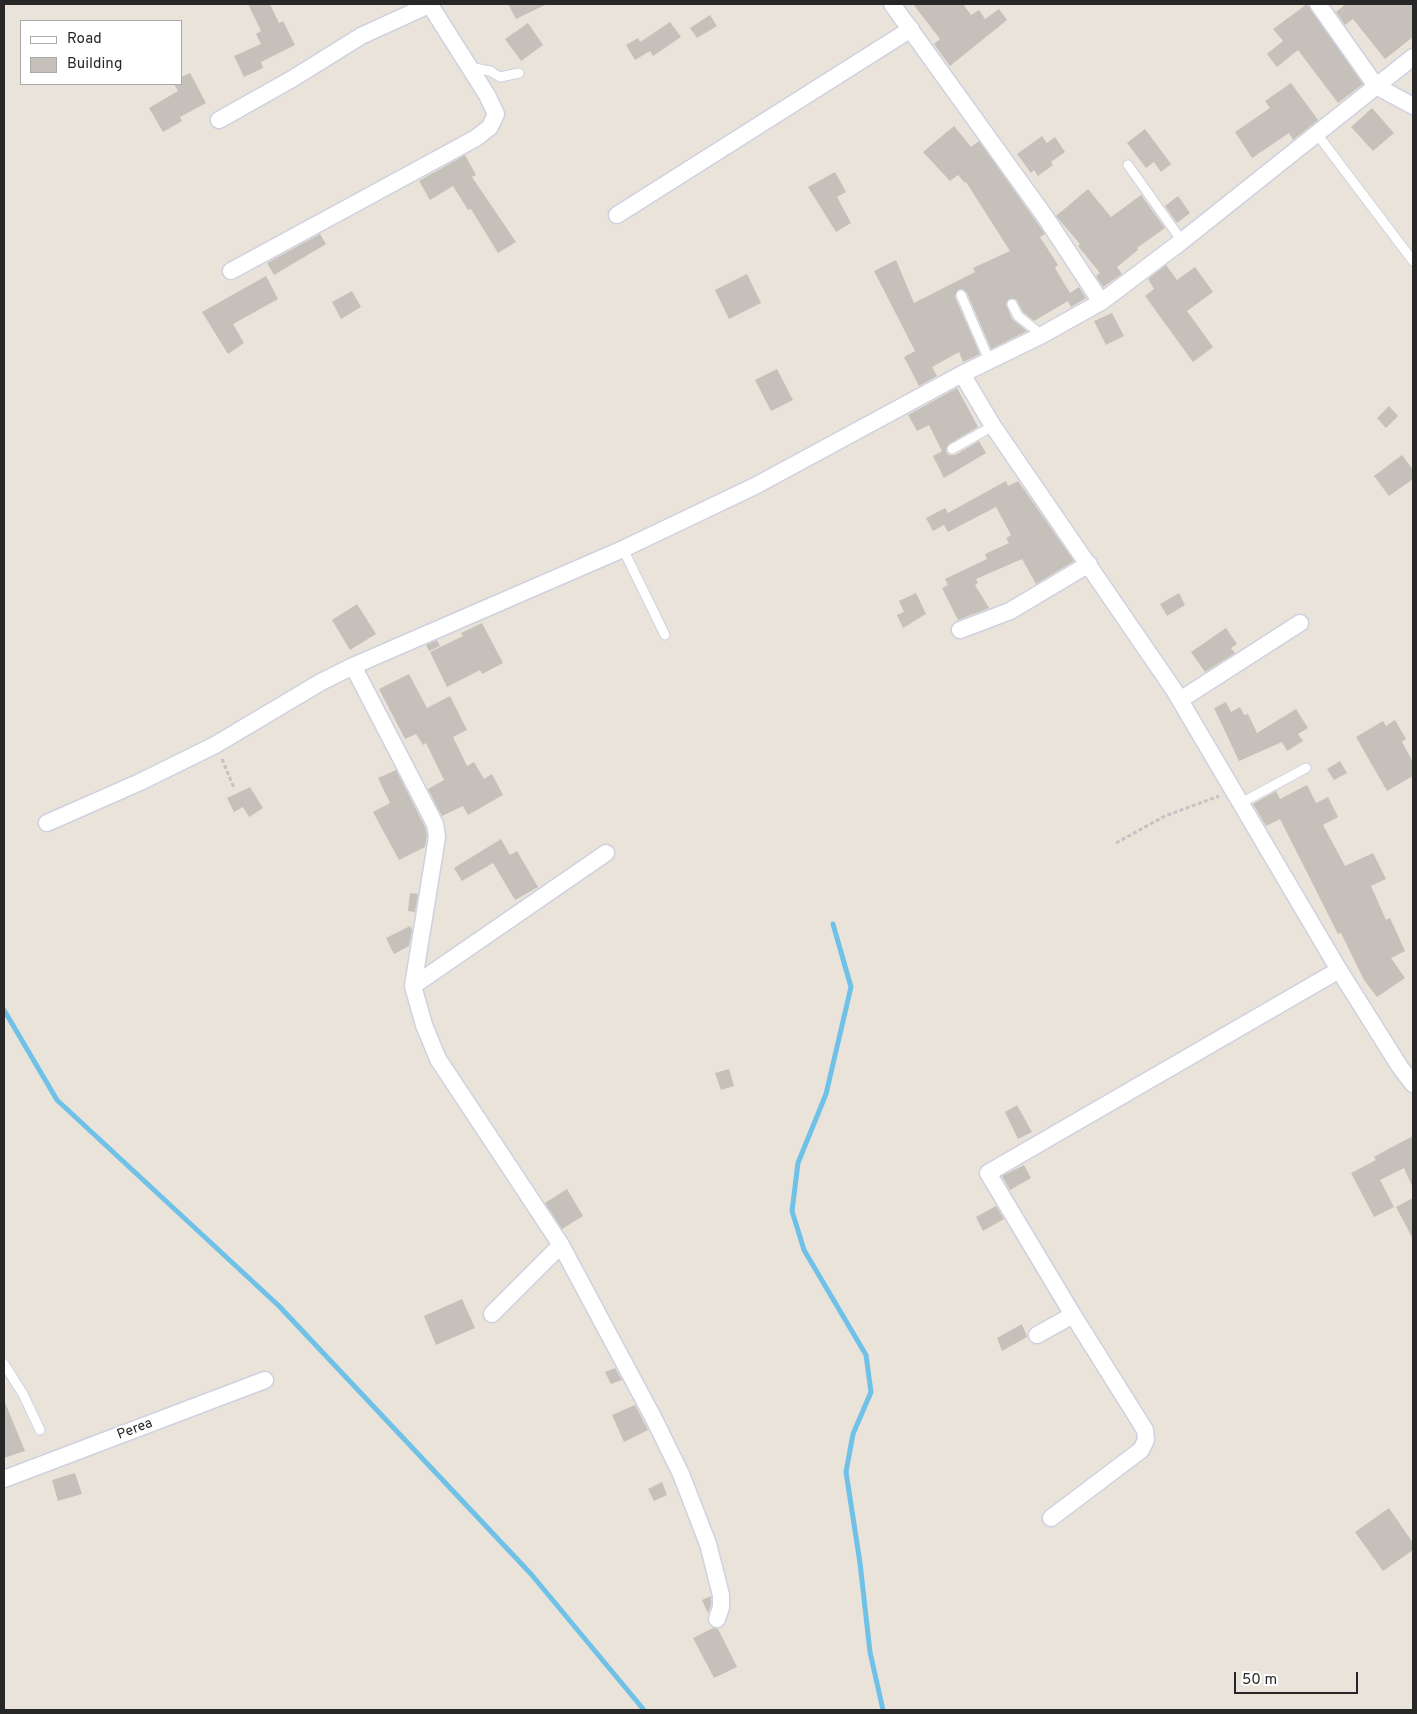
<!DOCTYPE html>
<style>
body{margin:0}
#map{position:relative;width:1417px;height:1714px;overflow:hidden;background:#eae3d9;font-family:Overpass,sans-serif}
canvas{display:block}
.frame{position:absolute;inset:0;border:5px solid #272727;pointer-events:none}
.legend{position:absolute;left:20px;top:20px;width:162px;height:65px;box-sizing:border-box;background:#fff;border:1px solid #a9a9a9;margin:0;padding:6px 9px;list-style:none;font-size:15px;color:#272727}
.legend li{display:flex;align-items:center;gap:10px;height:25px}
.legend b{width:25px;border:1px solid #a9a9a9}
.scale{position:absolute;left:1234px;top:1672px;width:124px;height:22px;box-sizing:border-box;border:2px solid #272727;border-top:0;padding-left:6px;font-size:15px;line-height:18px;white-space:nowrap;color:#272727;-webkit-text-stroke:4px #fff;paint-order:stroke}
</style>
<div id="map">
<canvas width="1417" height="1714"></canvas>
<div class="frame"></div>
<ul class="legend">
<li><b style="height:6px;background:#fff"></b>Road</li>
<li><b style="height:14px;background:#c5c0b9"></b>Building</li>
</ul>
<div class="scale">50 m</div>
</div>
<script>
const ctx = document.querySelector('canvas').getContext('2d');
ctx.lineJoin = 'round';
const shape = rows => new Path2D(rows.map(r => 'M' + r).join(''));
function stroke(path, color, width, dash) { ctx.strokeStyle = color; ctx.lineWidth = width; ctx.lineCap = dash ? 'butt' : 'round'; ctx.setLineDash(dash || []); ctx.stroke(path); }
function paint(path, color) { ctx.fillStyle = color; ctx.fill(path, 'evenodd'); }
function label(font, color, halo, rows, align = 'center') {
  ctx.font = font + ' Overpass,sans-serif'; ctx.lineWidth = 4.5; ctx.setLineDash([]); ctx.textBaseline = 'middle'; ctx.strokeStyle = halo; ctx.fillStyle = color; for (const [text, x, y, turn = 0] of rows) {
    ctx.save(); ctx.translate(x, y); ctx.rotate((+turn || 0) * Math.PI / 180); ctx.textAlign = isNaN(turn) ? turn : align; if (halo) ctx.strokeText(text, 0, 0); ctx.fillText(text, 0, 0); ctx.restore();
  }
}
const stream = shape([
 [833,924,851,987,826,1094,798,1163,792,1211,804,1250,866,1355,871,1392,853,1434,846,1472,860,1563,870,1652,883,1710],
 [4,1010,57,1100,279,1306,531,1574,644,1710]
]);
const building = shape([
 [248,4,270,4,279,23,283,21,295,45,261,62,263,68,244,77,234,56,261,44,256,34,261,31],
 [508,4,547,4,516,19],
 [913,4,963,4,971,15,979,10,985,19,999,9,1007,20,950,66,934,44,940,39],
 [1307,4,1363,84,1338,103,1298,50,1277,67,1267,54,1283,41,1273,29],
 [1346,4,1413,4,1413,37,1385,59,1353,19,1345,25,1336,12],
 [710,15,717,26,697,38,690,28],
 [670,22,681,37,653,56,650,51,635,60,626,45,638,38,640,42],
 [528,23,543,45,521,61,505,39],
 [190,73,206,103,180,117,182,121,163,132,149,108,178,91,174,84,181,84,181,77],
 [1291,83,1318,120,1293,140,1289,133,1252,158,1235,132,1270,108,1265,101],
 [1372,108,1394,133,1373,151,1351,127],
 [954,126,971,147,979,141,1038,224,1045,234,1040,237,1058,265,1055,268,1070,293,1079,287,1086,298,1071,307,1068,301,1034,321,1023,312,1016,299,1009,299,1006,304,1012,319,1027,331,991,349,967,293,962,289,958,290,955,297,980,354,963,362,959,352,932,367,937,376,919,386,904,357,915,351,874,271,896,260,914,303,975,272,973,268,1010,251,966,182,965,183,958,175,950,181,923,152],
 [1145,129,1171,164,1161,172,1154,162,1146,168,1127,143],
 [1042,136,1047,143,1055,137,1065,152,1051,162,1053,165,1038,176,1034,170,1031,173,1017,154],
 [465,155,476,175,472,177,516,242,498,253,471,209,468,210,453,186,430,200,419,181],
 [835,172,846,192,837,197,851,223,836,232,808,187],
 [1088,189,1111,217,1141,195,1165,228,1137,248,1138,250,1117,267,1122,274,1103,287,1096,276,1100,273,1078,246,1080,244,1056,216],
 [1178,196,1190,213,1177,223,1165,206],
 [320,234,326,244,274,275,267,263],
 [1166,265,1177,280,1195,267,1213,292,1187,311,1213,347,1193,362,1145,296,1154,289,1148,279],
 [747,274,761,303,729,319,715,290],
 [266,276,278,299,233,324,244,343,228,354,202,312],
 [352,291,361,307,341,319,332,302],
 [1112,313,1124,336,1106,345,1094,321],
 [777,369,793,400,771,411,755,380],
 [957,388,978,427,949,444,946,452,949,455,955,455,979,441,986,453,944,478,933,456,942,451,929,425,917,431,908,415],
 [1389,406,1398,416,1386,428,1377,418],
 [1402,455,1413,470,1413,479,1389,496,1374,476],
 [1006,481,1008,486,1018,481,1074,561,1036,584,1022,559,976,579,978,583,975,585,989,608,958,620,942,588,948,585,945,579,987,559,985,554,1009,543,1006,538,1011,535,996,507,948,532,944,525,933,531,926,518,945,508,948,513],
 [916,593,926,614,903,628,897,615,904,612,899,601],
 [1179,593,1185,605,1167,616,1160,604],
 [357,604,376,634,350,650,332,620],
 [482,623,503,663,482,674,480,670,447,687,430,652,463,636,461,633],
 [1226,628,1237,644,1231,648,1235,653,1205,672,1191,652],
 [437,640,440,646,429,651,426,645],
 [409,674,427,708,450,696,467,730,453,737,467,766,474,762,484,779,492,774,503,795,468,815,463,806,442,816,428,789,444,780,426,743,423,745,416,734,405,739,379,689],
 [1226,702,1231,712,1240,707,1244,715,1248,714,1257,733,1296,709,1308,728,1298,734,1303,741,1287,751,1282,742,1239,761,1214,708],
 [1395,720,1406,739,1402,742,1413,762,1413,776,1387,791,1356,737,1383,721,1386,726],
 [1340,761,1347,773,1334,780,1327,769],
 [396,770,425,827,427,835,425,847,399,860,373,812,390,803,378,778],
 [1307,785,1316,803,1328,797,1338,817,1323,825,1345,866,1373,853,1386,879,1371,886,1386,920,1390,918,1405,951,1391,958,1405,978,1377,997,1364,980,1341,933,1338,934,1280,819,1266,826,1253,804,1276,791,1280,799],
 [250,787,263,808,249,817,243,807,234,812,227,798],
 [501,839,510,855,517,851,538,887,515,900,493,863,462,881,454,868],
 [410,893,418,894,415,912,408,911],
 [410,926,412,930,409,946,394,954,386,938],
 [729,1069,734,1086,721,1090,715,1073],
 [1017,1105,1032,1132,1018,1139,1005,1112],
 [1413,1136,1413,1188,1404,1168,1380,1180,1394,1207,1374,1217,1351,1173,1376,1160,1374,1157,1390,1148],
 [1024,1165,1031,1178,1010,1190,1002,1176],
 [567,1189,583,1216,562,1229,545,1203],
 [1413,1198,1413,1239,1396,1207],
 [996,1206,1004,1219,983,1231,976,1217],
 [462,1299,475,1328,436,1345,424,1316],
 [1022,1324,1027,1337,1002,1351,997,1338],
 [615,1368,622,1380,611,1384,605,1372],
 [4,1400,25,1451,4,1458],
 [635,1405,648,1430,624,1442,612,1415],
 [75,1473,82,1494,58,1501,52,1480],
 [662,1482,667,1495,654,1501,648,1489],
 [1389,1508,1413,1543,1413,1550,1383,1571,1355,1532],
 [711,1596,711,1605,708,1613,702,1600],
 [713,1628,718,1629,737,1667,714,1678,693,1638]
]);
const path = shape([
 [222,759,234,788],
 [1116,843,1165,816,1219,796]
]);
const lane = shape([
 [469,67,490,71,500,77,519,73],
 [1317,134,1413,261],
 [1128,165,1182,241],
 [961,295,989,360],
 [1012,304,1018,316,1042,335],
 [952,449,993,426],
 [623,549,665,635],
 [1241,803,1306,768],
 [4,1364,23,1394,40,1430]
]);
const street = shape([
 [892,4,1046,218,1101,302],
 [1318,4,1376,86,1413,106],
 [219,120,292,79,361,36,431,4],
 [617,215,911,29],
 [231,271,476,138,490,127,496,114,487,95,430,5],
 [962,374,993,426,1174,690,1339,970,1400,1067,1413,1084],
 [960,630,1010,611,1089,564],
 [353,666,435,824,437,837,413,986,424,1025,438,1059,561,1245,653,1417,681,1474,708,1544,721,1595,721,1607,717,1619],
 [1180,700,1300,623],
 [47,823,140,782,215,745,321,682,353,666,623,549,755,486,962,374,1042,335,1101,302,1182,241,1413,57],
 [413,986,606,853],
 [492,1314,561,1245],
 [1037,1335,1073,1315,988,1173,1339,970],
 [4,1479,265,1380],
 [1051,1518,1141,1450,1146,1440,1145,1430,1073,1315]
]);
const streetNames = [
 ["Perea",135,1430,-21]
];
stroke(stream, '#70c1e8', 5);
paint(building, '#c5c0b9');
stroke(lane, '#cfd1e0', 11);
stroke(street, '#cfd1e0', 19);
stroke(path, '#c3c3c3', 3, [4, 2.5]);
stroke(lane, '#fff', 9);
stroke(street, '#fff', 16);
label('14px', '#272727', '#fff', streetNames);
</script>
